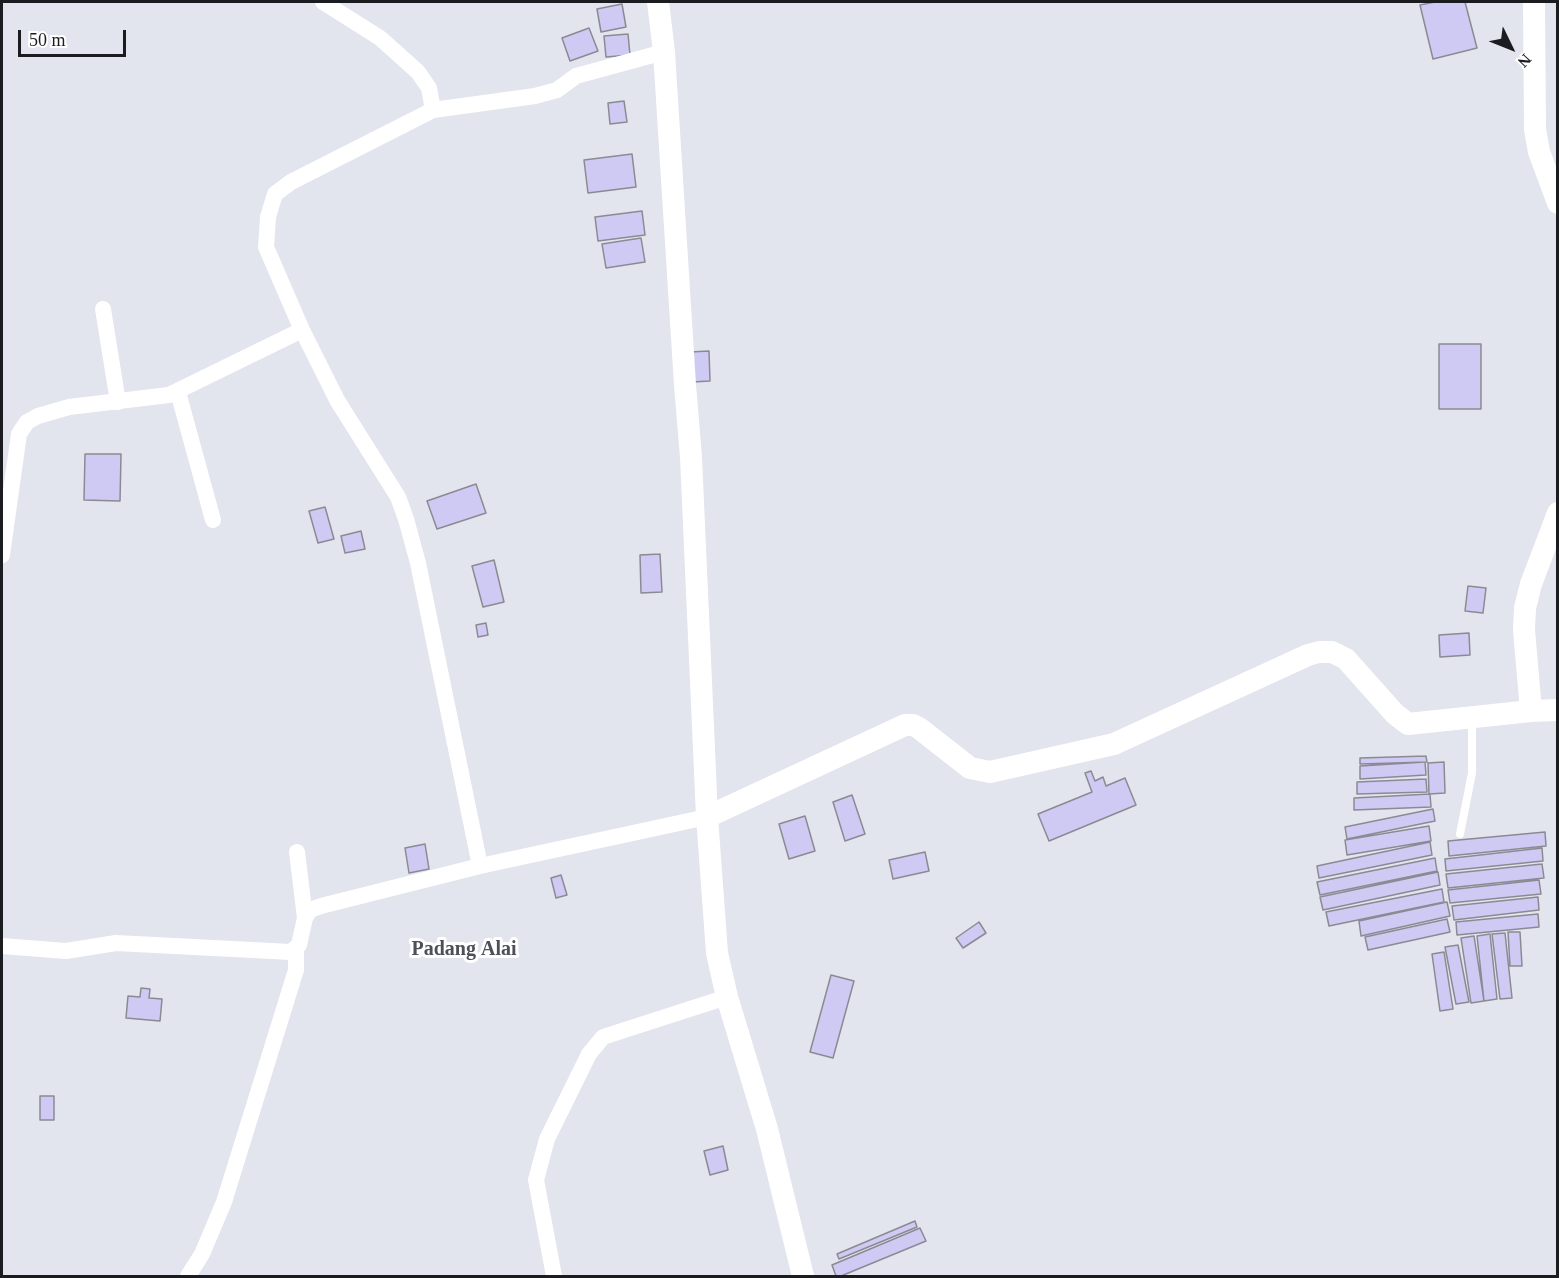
<!DOCTYPE html>
<style>
body{margin:0}
#map{position:relative;width:1559px;height:1278px;overflow:hidden;background:#e2e4ee;font-family:Georgia,serif}
canvas{display:block}
.frame{position:absolute;inset:0;border:3px solid #1b1c1f;pointer-events:none}
.north{position:absolute;left:1481px;top:18px;width:60px;height:60px;-webkit-text-stroke:4px #fff;paint-order:stroke;rotate:133deg;font-size:16px;font-weight:700;line-height:24px;text-align:center;color:#1b1c1f}
.north::after{content:'';display:block;margin:auto;width:21px;height:27px;background:#1b1c1f;clip-path:polygon(50% 0,100% 100%,50% 72%,0 100%)}
.scale{position:absolute;left:18px;top:30px;width:108px;height:27px;box-sizing:border-box;border:3px solid #1b1c1f;border-top:0;padding-left:8px;font-size:18px;line-height:21px;white-space:nowrap;color:#1b1c1f;-webkit-text-stroke:4px #fff;paint-order:stroke}
</style>
<div id="map">
<canvas width="1559" height="1278"></canvas>
<div class="frame"></div>
<div class="north">N</div>
<div class="scale">50 m</div>
</div>
<script>
const ctx = document.querySelector('canvas').getContext('2d');
ctx.lineJoin = 'round';
function paint(path, color) { ctx.fillStyle = color; ctx.fill(path, 'evenodd'); }
const shape = rows => new Path2D(rows.map(r => 'M' + r).join(''));
function stroke(path, color, width, dash) { ctx.strokeStyle = color; ctx.lineWidth = width; ctx.lineCap = dash ? 'butt' : 'round'; ctx.setLineDash(dash || []); ctx.stroke(path); }
function label(font, color, halo, rows, align = 'center') {
  ctx.font = font + ' Georgia,serif'; ctx.lineWidth = 6; ctx.setLineDash([]); ctx.textBaseline = 'middle'; ctx.strokeStyle = halo; ctx.fillStyle = color; for (const [text, x, y, turn = 0] of rows) {
    ctx.save(); ctx.translate(x, y); ctx.rotate((+turn || 0) * Math.PI / 180); ctx.textAlign = isNaN(turn) ? turn : align; if (halo) ctx.strokeText(text, 0, 0); ctx.fillText(text, 0, 0); ctx.restore();
  }
}
const building = shape([
 [1435,2,1465,2,1477,48,1433,59,1420,5,1435,2],
 [622,4,626,27,601,32,597,9,622,4],
 [589,28,598,51,570,61,562,38,589,28],
 [628,34,630,55,606,57,604,36,628,34],
 [624,101,627,122,610,124,608,103,624,101],
 [632,154,636,187,588,193,584,160,632,154],
 [642,211,645,235,598,241,595,217,642,211],
 [641,238,645,262,606,268,602,244,641,238],
 [1439,344,1481,344,1481,409,1439,409,1439,344],
 [709,351,710,381,692,382,690,352,709,351],
 [85,454,121,454,120,501,84,500,85,454],
 [476,484,486,513,437,529,427,501,476,484],
 [325,507,334,539,318,543,309,511,325,507],
 [361,531,365,549,345,553,341,536,361,531],
 [660,554,662,592,641,593,640,555,660,554],
 [494,560,504,602,483,607,472,566,494,560],
 [1468,586,1486,588,1483,613,1465,611,1468,586],
 [486,623,488,635,478,637,476,625,486,623],
 [1469,633,1470,655,1440,657,1439,635,1469,633],
 [1426,756,1427,762,1360,764,1360,758,1426,756],
 [1425,762,1426,775,1360,779,1360,766,1425,762],
 [1444,762,1445,793,1429,794,1428,763,1444,762],
 [1091,771,1095,781,1103,777,1106,786,1125,778,1136,805,1049,841,1038,814,1092,792,1085,773,1091,771],
 [1426,779,1427,792,1357,794,1357,782,1426,779],
 [1430,794,1431,807,1354,810,1354,798,1430,794],
 [852,795,865,834,845,841,833,802,852,795],
 [1433,809,1435,821,1347,839,1345,827,1433,809],
 [805,816,815,851,789,859,779,824,805,816],
 [1429,826,1431,841,1347,855,1345,840,1429,826],
 [1545,832,1546,846,1449,856,1448,841,1545,832],
 [1430,842,1432,855,1319,878,1317,866,1430,842],
 [425,844,429,869,409,873,405,848,425,844],
 [1542,848,1543,861,1446,871,1445,859,1542,848],
 [925,852,929,871,893,879,889,860,925,852],
 [1435,858,1437,871,1320,895,1317,882,1435,858],
 [1542,864,1544,878,1448,888,1446,874,1542,864],
 [1438,872,1440,885,1323,910,1320,897,1438,872],
 [561,875,567,895,556,898,551,878,561,875],
 [1539,880,1541,894,1450,903,1448,890,1539,880],
 [1442,889,1444,902,1329,926,1326,912,1442,889],
 [1538,897,1539,910,1454,920,1452,906,1538,897],
 [1447,902,1450,916,1361,936,1359,921,1447,902],
 [1538,914,1539,927,1457,935,1456,922,1538,914],
 [1447,919,1450,932,1368,950,1365,937,1447,919],
 [979,922,986,933,963,948,956,938,979,922],
 [1508,932,1520,932,1522,966,1510,966,1508,932],
 [1505,933,1512,998,1500,999,1492,934,1505,933],
 [1490,934,1497,999,1484,1001,1477,936,1490,934],
 [1474,936,1484,1001,1471,1003,1461,938,1474,936],
 [1458,945,1469,1002,1456,1004,1445,947,1458,945],
 [1444,952,1453,1009,1440,1011,1432,954,1444,952],
 [831,975,854,981,833,1058,810,1052,831,975],
 [141,988,150,989,149,998,162,999,160,1021,126,1018,128,996,140,997,141,988],
 [40,1096,54,1096,54,1120,40,1120,40,1096],
 [723,1146,728,1170,710,1175,704,1151,723,1146],
 [915,1221,917,1227,839,1259,837,1254,915,1221],
 [920,1228,926,1241,841,1276,836,1276,832,1265,920,1228]
]);
const lane = shape([
 [1460,834,1472,773,1472,717]
]);
const street = shape([
 [323,2,380,38,418,72,429,88,433,110],
 [103,309,118,402],
 [178,392,213,520],
 [2,555,19,434,27,422,38,416,69,407,169,395,302,330],
 [297,852,305,918],
 [480,866,418,563,406,519,398,497,337,400,302,330,266,247,268,217,275,194,291,182,433,110,535,96,557,90,576,76,664,52],
 [2,946,66,951,116,943,291,952,299,945,305,918,310,910,321,906,480,866,707,817],
 [188,1276,202,1254,224,1202,296,970,296,950],
 [554,1276,536,1180,547,1139,589,1054,603,1037,727,997]
]);
const secondary = shape([
 [658,2,664,52,685,385,691,457,707,817,717,953,727,997,767,1129,803,1276],
 [1534,2,1535,129,1539,152,1558,203],
 [1531,711,1524,630,1525,608,1531,584,1558,513],
 [707,817,905,725,913,725,919,728,970,768,990,772,1114,744,1308,655,1319,652,1332,652,1346,659,1395,714,1408,724,1531,711,1558,710]
]);
const quarterNames = [
 ["Padang Alai",464,950]
];
paint(building, '#cecaf4');
stroke(building, '#8b8a93', 1.5);
stroke(lane, '#fff', 8);
stroke(street, '#fff', 16);
stroke(secondary, '#fff', 22);
label('bold 20px', '#4e5058', '#fff', quarterNames);
</script>
